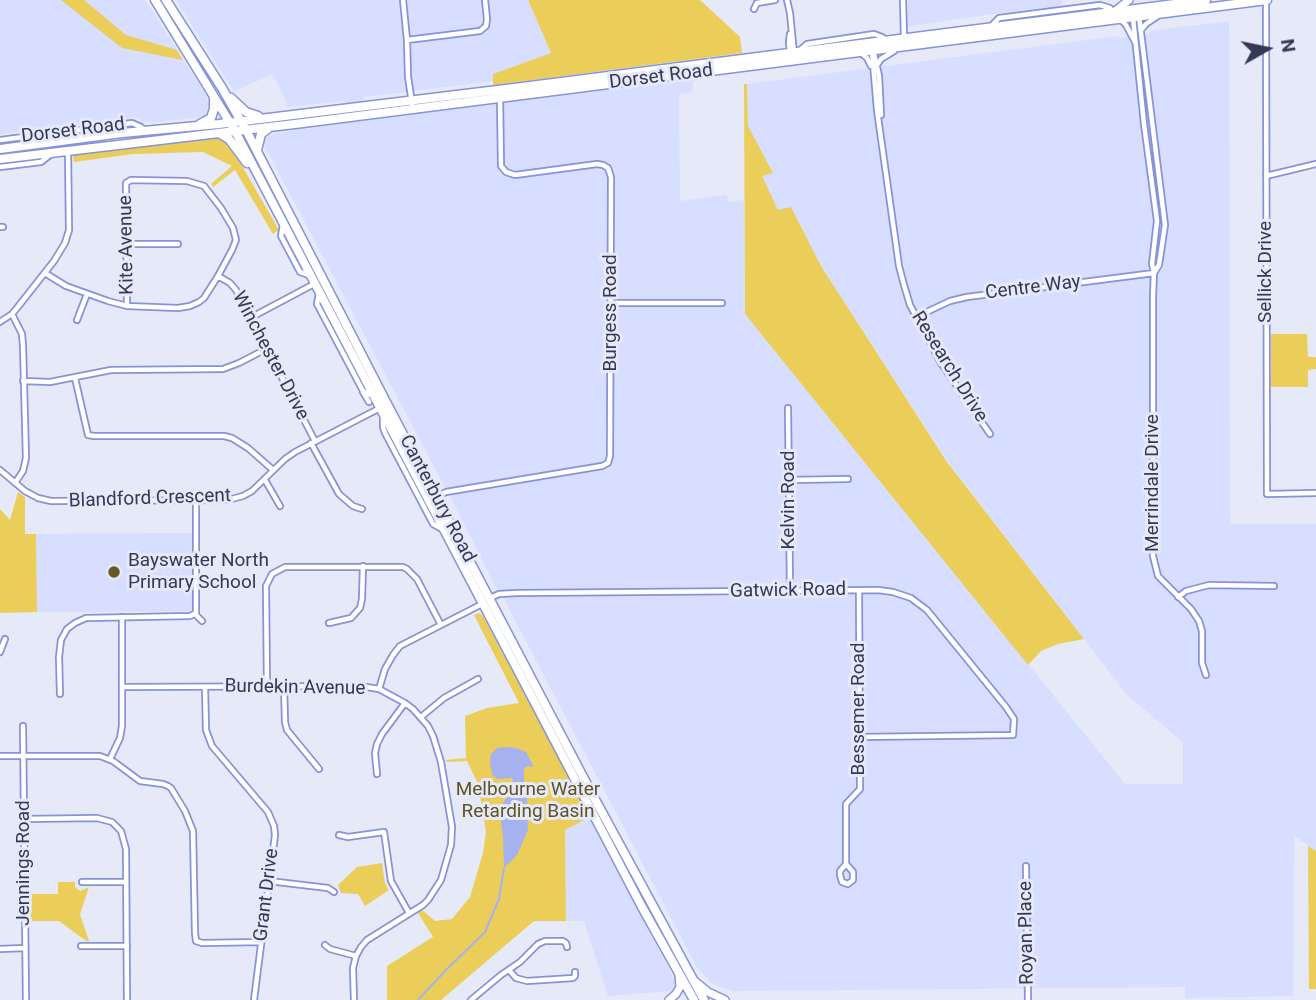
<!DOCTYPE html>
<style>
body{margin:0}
#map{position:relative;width:1316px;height:1000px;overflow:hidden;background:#e6e9f8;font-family:Roboto,sans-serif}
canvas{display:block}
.north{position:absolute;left:1232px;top:14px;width:70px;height:70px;-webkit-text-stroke:5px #e6e9f8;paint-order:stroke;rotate:81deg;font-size:19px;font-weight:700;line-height:28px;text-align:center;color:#343956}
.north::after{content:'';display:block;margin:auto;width:24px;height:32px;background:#343956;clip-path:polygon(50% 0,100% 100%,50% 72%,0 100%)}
</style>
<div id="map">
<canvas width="1316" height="1000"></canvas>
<div class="north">N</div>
</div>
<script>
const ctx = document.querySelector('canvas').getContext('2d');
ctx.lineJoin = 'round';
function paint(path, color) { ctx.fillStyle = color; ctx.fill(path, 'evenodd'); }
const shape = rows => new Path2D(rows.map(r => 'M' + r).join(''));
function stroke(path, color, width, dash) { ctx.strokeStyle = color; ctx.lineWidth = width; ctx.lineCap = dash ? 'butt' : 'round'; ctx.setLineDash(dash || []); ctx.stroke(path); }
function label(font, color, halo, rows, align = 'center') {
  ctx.font = font + ' Roboto,sans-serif'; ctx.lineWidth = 6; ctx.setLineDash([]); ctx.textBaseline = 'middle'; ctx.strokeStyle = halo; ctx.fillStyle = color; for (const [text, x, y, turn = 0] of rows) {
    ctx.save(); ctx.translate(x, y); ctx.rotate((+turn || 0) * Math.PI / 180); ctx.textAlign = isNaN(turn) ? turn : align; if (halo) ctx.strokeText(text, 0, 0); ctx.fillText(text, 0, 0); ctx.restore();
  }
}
const built = shape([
 [0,0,145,0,206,95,209,106,207,115,195,118,148,123,134,117,0,134],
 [176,0,528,0,551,53,494,74,493,81,364,97,365,101,345,103,344,101,286,107,287,103,273,74,234,91],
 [908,0,1062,0,1062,6,991,14,907,27],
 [1229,21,1230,524,1316,524,1316,851,1294,836,1293,996,1185,998,1185,987,734,991,712,984,698,969,508,607,503,594,495,587,468,531,264,145,264,140,269,136,277,133,352,122,694,79,692,92,679,94,680,201,727,195,728,202,744,200,745,314,1125,784,1183,784,1183,742,1128,696,948,462,821,266,791,208,778,211,761,176,773,173,748,126,747,84,1118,36,1120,38,1149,34,1150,31],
 [192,533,192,610,190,611,37,612,36,534],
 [590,817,675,981,675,986,671,991,608,996,584,921,566,921,565,830]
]);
const green = shape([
 [61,0,84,0,126,35,177,50,183,60,122,48],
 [528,0,700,0,740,37,742,53,493,85,493,74,551,53],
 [744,84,747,84,748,126,773,173,762,176,778,210,791,207,821,266,947,462,1084,639,1058,644,1041,651,1028,665,745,314],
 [222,137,230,145,279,230,273,234,235,170,213,187,211,184,232,166,203,152,133,154,74,162,73,156,77,153],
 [1271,334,1307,334,1308,357,1316,357,1316,369,1308,370,1308,387,1271,387],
 [18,492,25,497,25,534,36,534,37,612,0,613,0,509,10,520],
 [479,613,483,616,590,817,565,830,566,921,534,921,441,1000,387,1000,387,966,433,937,418,913,422,910,435,921,452,919,470,897,483,853,486,832,478,784,467,761,447,762,446,760,466,758,465,716,487,708,519,703,474,615],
 [1308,846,1316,851,1316,989,1309,989],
 [382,863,385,883,389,890,365,906,358,894,341,893,338,885,357,867],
 [58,882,75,882,75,887,80,891,89,887,80,914,89,941,86,941,59,921,31,921,30,894,58,894]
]);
const water = shape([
 [507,747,516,748,526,752,534,767,529,766,524,768,524,789,527,798,528,830,517,855,504,868,503,837,501,822,501,808,505,799,513,795,514,786,512,778,497,779,492,774,490,763,491,754,497,748]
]);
const stream = shape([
 [418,1000,444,972,485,932,499,899,504,868]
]);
const minor = shape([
 [403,0,407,40,408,77,413,109],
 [787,0,790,13,794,54],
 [903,0,904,38],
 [1266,1,1267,494,1316,493],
 [757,3,775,0],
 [754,9,757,3],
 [1139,17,1165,225,1159,265,1154,273],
 [1133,18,1144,124,1157,221,1152,264,1154,273,1153,295,1153,556,1158,576,1191,609,1199,621,1202,631,1202,663,1206,675],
 [1121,20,1126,25,1135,42],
 [990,27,999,18,1100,5,1110,8,1111,11],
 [1141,30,1146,24,1158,16],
 [790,34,789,42,790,53],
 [407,40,480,31,486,26,487,19,485,0],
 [799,51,807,44,874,34,882,37,886,40],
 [872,51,877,110,899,266,904,285,910,305,941,363,990,434],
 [860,52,867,58,871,66],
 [874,54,879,76,881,115],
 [877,65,881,59,894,51,896,48],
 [0,140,132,123,141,127,144,130],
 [0,167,41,162,50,155],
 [1266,176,1316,164],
 [283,225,281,236,300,272,309,275],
 [0,227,3,227],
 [127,244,178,244],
 [45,273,66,286,108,301,127,306,178,308,190,306,199,302,204,298,218,276,232,250,236,240,233,228,221,208,204,186,187,181,131,180,126,183,127,306],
 [218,276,230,283,236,290,315,441],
 [319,293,317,304,363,391,373,396],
 [611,303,722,303],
 [12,314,22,334,23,346,26,458,23,471,15,483],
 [916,317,950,301,967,297,1154,273],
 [250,318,314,284],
 [77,320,87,294],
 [0,322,12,314,17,308,54,261,65,243,69,230,68,152],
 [75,378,88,435,94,436,224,436,232,438,248,448,273,470],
 [23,381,50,382,111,370,223,369,239,363,266,349],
 [363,392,369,402],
 [788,408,790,591],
 [383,416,383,427,385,433,433,524,442,529],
 [311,443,339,494,353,506,362,509],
 [0,470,25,491,38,498,51,501,228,500,243,496,252,491,285,459,295,452,380,408],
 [265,480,280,506],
 [789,480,848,479],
 [436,497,446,492,602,466,608,463,610,456,611,177,608,168,603,165,597,164,515,175,506,172,501,166,500,98],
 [1178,597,1186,591,1209,585,1274,586],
 [490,598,499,594,517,593,878,590,893,592,911,598,927,610,1006,707,1014,719,1013,735,860,737],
 [195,614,202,621],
 [329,623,351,618,360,608,362,599,363,566],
 [0,652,5,639],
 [267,686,266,586,272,574,285,567,403,567,407,569,417,579,441,625],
 [284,686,285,722,287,730,319,769],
 [122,687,360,686,379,689,405,703,413,709,428,726,433,736,441,762,452,827,451,845,441,880,428,900,423,905,367,940,361,947,356,956,353,968,354,1000],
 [205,687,206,730,212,746,268,812,274,826,275,835,254,1000],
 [379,689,385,669,393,655,400,646,482,604],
 [60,694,59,657,61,640,67,629,75,623,86,618,190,616,196,613,196,500],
 [421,717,444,698,478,679],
 [23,726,26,1000],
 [0,756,100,756,113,761,140,781,163,784,168,786,171,788,185,811,193,831,195,933,196,941,202,943,261,942],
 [110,759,120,738,122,726,122,617],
 [377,774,375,753,377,744,382,734,405,703],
 [24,819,97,818,112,822,121,831,126,849,127,1000],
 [339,835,348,837,384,832,391,881,409,913],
 [846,864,853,872,853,880,848,884,842,882,840,875,840,871,846,864,846,804,860,789,859,591],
 [1026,866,1028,1000],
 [269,881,328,888,334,892],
 [82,882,126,882],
 [325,945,330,949,356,956],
 [81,946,127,946],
 [0,949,25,948],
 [509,970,516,978,527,981,573,978,575,976,575,972],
 [471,1000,501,975,520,962,538,944,545,941,563,941,566,943,567,947]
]);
const secondary = shape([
 [1114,12,1129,0],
 [696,982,708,992,725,1000],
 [669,1000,676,994,680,987,679,974]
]);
const primary = shape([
 [155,0,235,131,642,907,694,1000],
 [166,0,222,88,246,130,386,402,591,792,704,1000],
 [231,98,246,112,258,116],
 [200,124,211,118,214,109,214,99],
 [219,133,229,139,247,163],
 [0,149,122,133,219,124,514,88,1206,0],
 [257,150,261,134,270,127],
 [0,159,303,123,1267,0]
]);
const markers = [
 [114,572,7,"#665926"]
];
const streetNames = [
 ["Dorset Road",661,77,-7],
 ["Dorset Road",73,131,-7],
 ["Kite Avenue",127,245,-91],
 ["Sellick Drive",1266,272,-90],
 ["Centre Way",1033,288,-7],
 ["Burgess Road",611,313,-90],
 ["Winchester Drive",270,356,62],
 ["Research Drive",949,367,58],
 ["Merrindale Drive",1153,483,-90],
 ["Blandford Crescent",150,499,-2],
 ["Canterbury Road",437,499,62],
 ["Kelvin Road",789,500,-90],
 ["Gatwick Road",788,591,-1],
 ["Burdekin Avenue",295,688,1],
 ["Bessemer Road",859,709,-90],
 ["Jennings Road",24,863,-90],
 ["Grant Drive",267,895,-83],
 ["Royan Place",1027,933,-91]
];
const poiNames = [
 ["Bayswater North",128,561],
 ["Primary School",128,583]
];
const parkNames = [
 ["Melbourne Water",528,790],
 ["Retarding Basin",528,812]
];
paint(built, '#d7deff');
paint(green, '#eace59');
paint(water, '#a6b2ef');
stroke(stream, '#a6b2ef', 2);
stroke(minor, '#8793d9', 8);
stroke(secondary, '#8793d9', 10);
stroke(primary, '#8793d9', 11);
stroke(minor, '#fff', 4.5);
stroke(secondary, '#fff', 7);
stroke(primary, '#fff', 8);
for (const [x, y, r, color] of markers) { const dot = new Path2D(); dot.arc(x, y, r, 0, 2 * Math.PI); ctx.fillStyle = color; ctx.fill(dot); stroke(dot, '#e6e9f8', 2.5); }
label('19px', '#343956', '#e6e9f8', streetNames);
label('19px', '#343956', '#e6e9f8', poiNames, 'left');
label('19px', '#605422', '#e6e9f8', parkNames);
</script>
